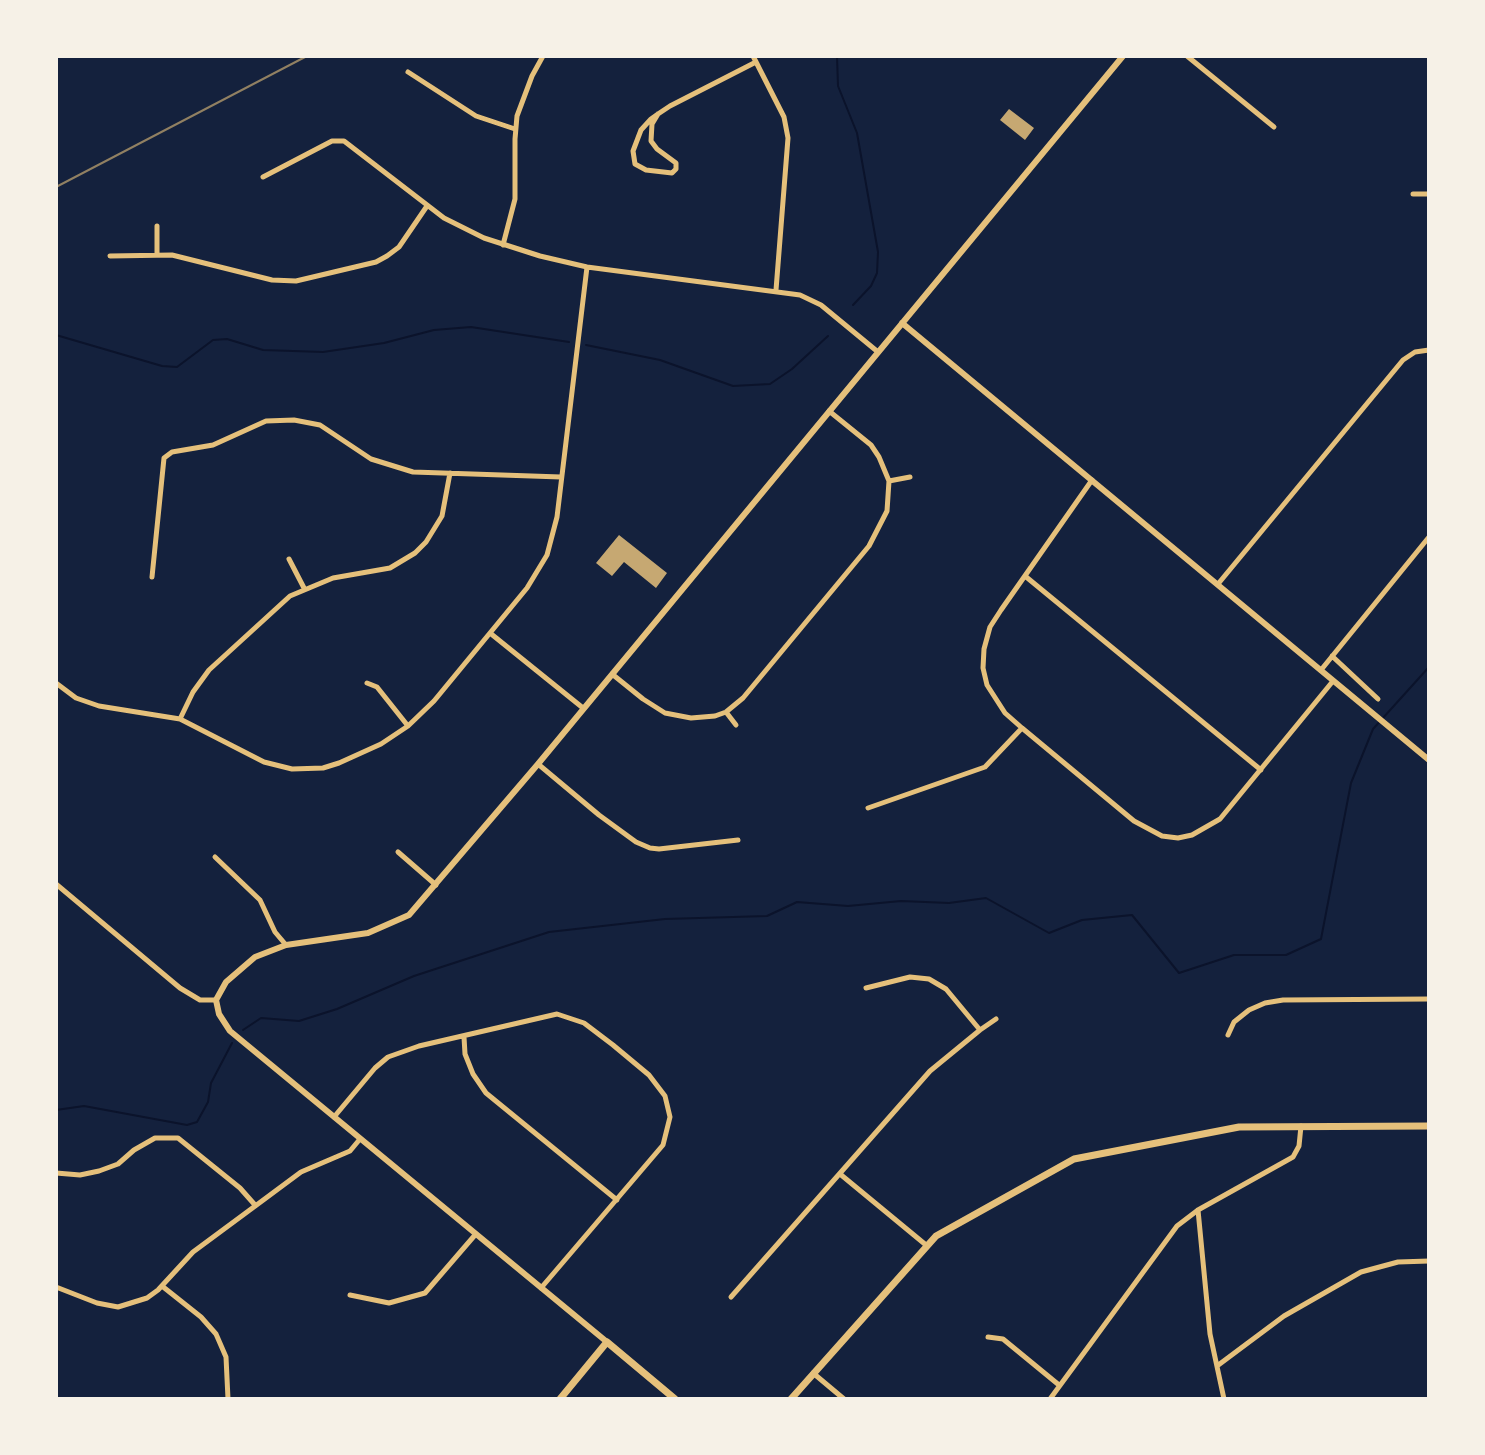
<!DOCTYPE html>
<html>
<head>
<meta charset="utf-8">
<style>
	body { margin:0 }
	#map { position:relative; width:1485px; height:1455px; overflow:hidden; background:#14213d; font-family:"Nunito Sans",sans-serif }
	canvas { display:block }
	.frame { position:absolute; inset:0; border:58px solid #f6f1e7; pointer-events:none }
</style>
</head>
<body>
<div id="map">
<canvas width="1485" height="1455"></canvas>
<div class="frame"></div>
</div>
<script>
const ctx = document.querySelector('canvas').getContext('2d');
ctx.lineJoin = 'round';
const shape = rows => new Path2D(rows.map(r => 'M' + r).join(''));
function strokePath(path, color, width, dash) { ctx.strokeStyle = color; ctx.lineWidth = width; ctx.lineCap = dash ? 'butt' : 'round'; ctx.setLineDash(dash || []); ctx.stroke(path); }
function fillPath(path, color) { ctx.fillStyle = color; ctx.fill(path, 'evenodd'); }
strokePath(shape([
	[837,56,838,86,857,133,878,252,877,273,871,286,853,305],
	[56,335,162,366,177,367,213,340,227,339,263,350,323,352,384,343,434,330,471,327,569,342],
	[586,345,660,360,733,386,770,384,792,369,828,336],
	[243,1030,261,1018,299,1021,337,1009,414,976,549,932,665,919,767,916,797,902,848,906,901,901,949,903,986,898,1049,933,1082,920,1132,915,1179,973,1234,955,1286,955,1321,939,1351,783,1373,729,1429,667],
	[56,1110,84,1106,187,1125,197,1122,208,1102,211,1083,232,1043]
]), '#0b132b', 2);
fillPath(shape([
	[1009,109,1034,128,1025,140,1000,120],
	[619,535,667,573,656,588,624,562,612,576,596,563]
]), '#c6a872');
strokePath(shape([
	[753,56,784,117,788,138,776,290],
	[1187,56,1274,127],
	[408,72,476,116,515,129],
	[658,114,652,124,651,141,657,149,676,163,676,169,672,173,646,170,635,164,633,151,641,130,651,119,658,114,670,106,756,62],
	[263,177,332,141,344,141,444,218,484,238,540,256,587,267,800,295,821,305,878,352],
	[1413,194,1429,194],
	[157,226,157,255],
	[503,245,515,199,515,139,517,116,532,76,543,56],
	[110,256,172,255,272,280,296,281,376,262,387,256,399,247,427,206],
	[1092,480,1001,610,990,627,984,649,983,668,987,685,1005,713,1022,728,1134,821,1162,836,1178,838,1192,835,1220,819,1333,681],
	[889,481,910,477],
	[289,559,304,588],
	[1025,576,1261,770],
	[152,577,164,458,172,452,213,445,266,421,294,420,320,425,371,459,413,472,561,477],
	[1218,584,1403,360,1415,352,1429,350],
	[490,633,583,708],
	[1332,656,1378,699],
	[1321,670,1429,537],
	[612,674,643,699,665,713,691,718,715,716,726,712,743,698,869,546,887,511,889,481,879,457,871,445,829,411],
	[56,683,76,698,99,706,180,719,264,762,292,769,323,768,339,763,381,744,408,726,434,701,527,588,547,555,557,517,587,267],
	[367,683,377,687,408,726],
	[726,712,736,725],
	[180,719,193,692,209,670,290,596,333,578,390,568,415,553,426,542,442,516,450,473],
	[538,764,599,815,636,842,650,848,659,849,738,840],
	[868,808,985,767,1022,728],
	[398,852,436,885],
	[215,857,260,900,275,932,286,945],
	[56,884,180,988,200,1000,216,1000],
	[980,1030,996,1019],
	[1228,1035,1234,1022,1249,1010,1265,1003,1283,1000,1429,999],
	[464,1037,465,1054,473,1074,486,1093,617,1200],
	[334,1117,375,1068,388,1057,419,1046,557,1014,584,1023,613,1045,649,1075,665,1096,670,1117,663,1145,541,1288],
	[56,1173,80,1175,99,1171,118,1164,134,1150,155,1138,178,1138,240,1188,255,1205],
	[840,1174,926,1245],
	[1198,1210,1210,1334,1224,1399],
	[162,1286,201,1317,216,1334,226,1357,228,1399],
	[56,1287,97,1303,118,1307,147,1298,158,1290,193,1252,266,1198,301,1172,350,1151,360,1139],
	[350,1295,389,1303,425,1293,475,1235],
	[731,1297,930,1071,980,1030,946,989,929,979,910,977,866,988],
	[988,1337,1003,1339,1059,1385],
	[1217,1366,1284,1316,1361,1272,1398,1262,1429,1261],
	[813,1373,844,1399],
	[1050,1399,1177,1226,1198,1210,1293,1157,1299,1146,1301,1126]
]), '#e5c07b', 5);
strokePath(shape([
	[902,323,1429,760],
	[607,1342,230,1031,219,1014,216,1000,226,982,255,957,286,945,368,933,409,915,538,764,1123,56]
]), '#e5c07b', 6);
strokePath(shape([
	[560,1399,607,1342,675,1399],
	[791,1399,936,1236,1074,1159,1239,1127,1429,1126]
]), '#e5c07b', 7);
strokePath(shape([
	[56,187,307,56]
]), '#918062', 2);
</script>
</body>
</html>
